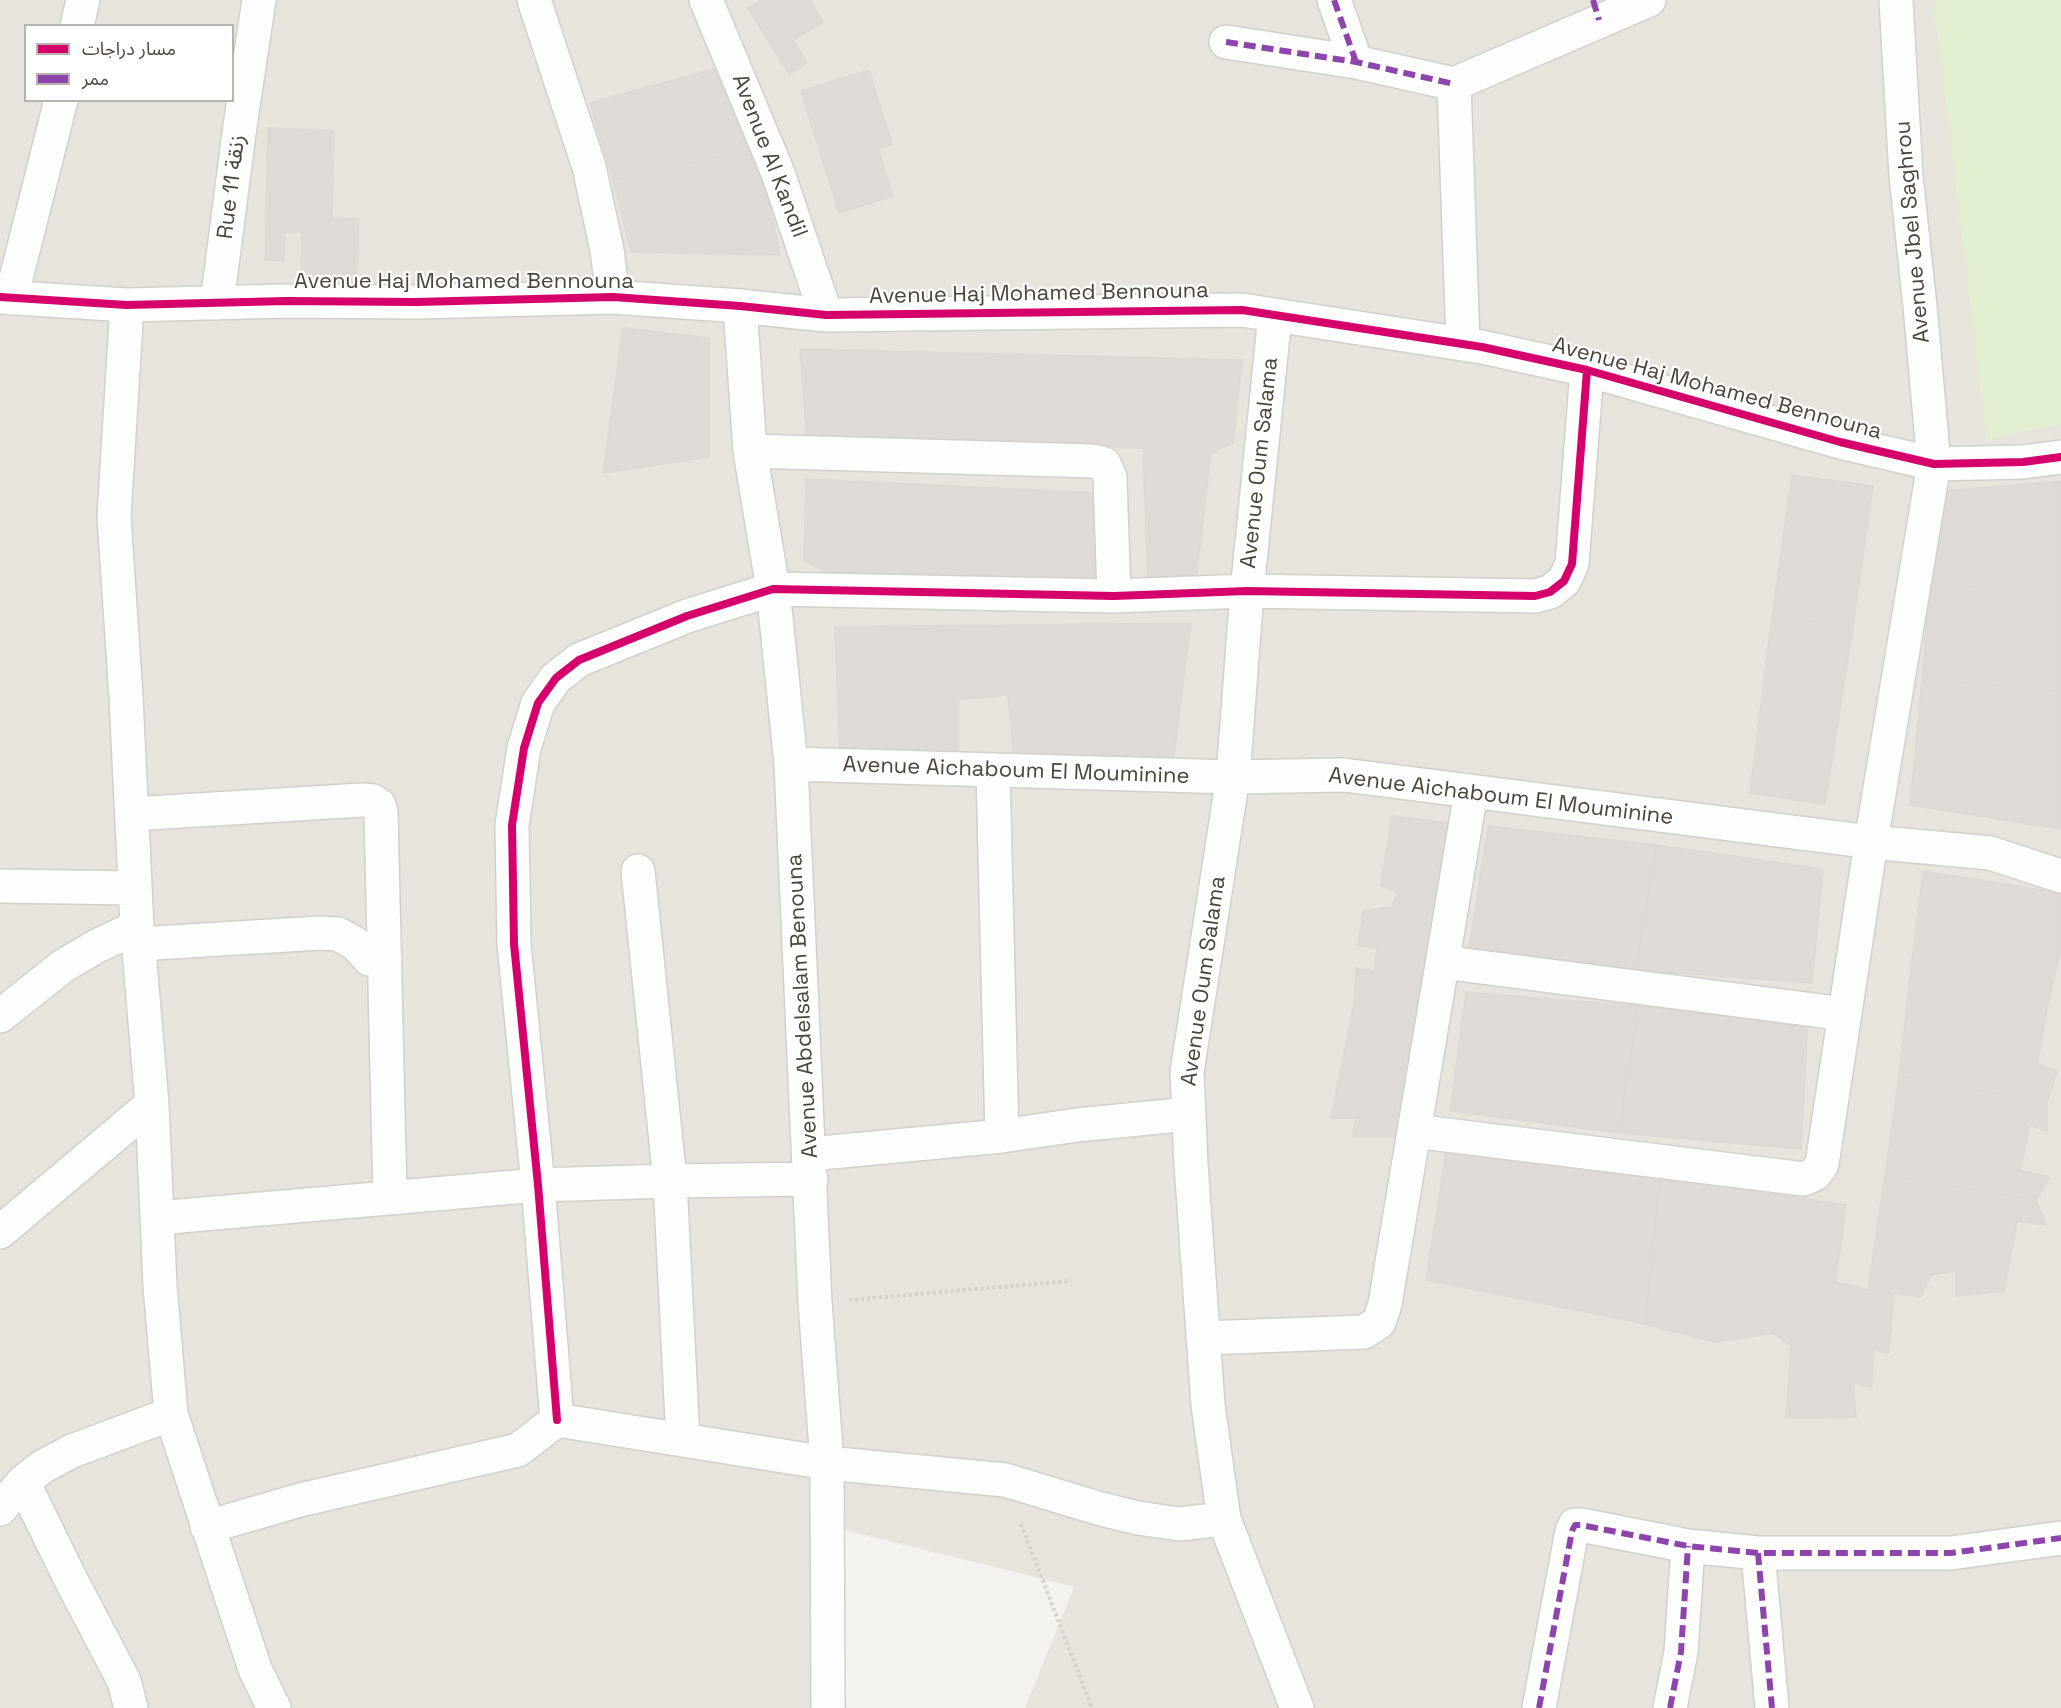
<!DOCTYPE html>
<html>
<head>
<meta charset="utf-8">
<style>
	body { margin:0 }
	#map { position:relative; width:2061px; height:1708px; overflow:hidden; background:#f4f2ee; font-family:"Space Grotesk","Noto Sans Arabic",sans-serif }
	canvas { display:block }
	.legend { position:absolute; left:24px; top:24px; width:210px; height:78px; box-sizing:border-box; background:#fff; border:2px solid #b7b4b0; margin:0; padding:8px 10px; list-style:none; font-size:18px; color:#4b4439 }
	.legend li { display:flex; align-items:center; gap:12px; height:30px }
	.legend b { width:30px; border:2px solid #b7b4b0 }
</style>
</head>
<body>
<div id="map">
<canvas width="2061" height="1708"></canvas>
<ul class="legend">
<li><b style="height:8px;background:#d6006c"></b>مسار دراجات</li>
<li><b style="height:8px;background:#8e44ad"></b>ممر</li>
</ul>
</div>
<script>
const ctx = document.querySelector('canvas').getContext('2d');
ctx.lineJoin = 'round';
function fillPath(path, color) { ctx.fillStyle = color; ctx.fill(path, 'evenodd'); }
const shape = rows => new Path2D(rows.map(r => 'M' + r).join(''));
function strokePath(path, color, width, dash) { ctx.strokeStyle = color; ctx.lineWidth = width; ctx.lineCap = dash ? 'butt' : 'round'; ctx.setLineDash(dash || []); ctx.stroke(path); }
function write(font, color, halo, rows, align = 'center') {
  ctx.font = font + ' "Space Grotesk","Noto Sans Arabic",sans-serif'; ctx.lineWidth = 4.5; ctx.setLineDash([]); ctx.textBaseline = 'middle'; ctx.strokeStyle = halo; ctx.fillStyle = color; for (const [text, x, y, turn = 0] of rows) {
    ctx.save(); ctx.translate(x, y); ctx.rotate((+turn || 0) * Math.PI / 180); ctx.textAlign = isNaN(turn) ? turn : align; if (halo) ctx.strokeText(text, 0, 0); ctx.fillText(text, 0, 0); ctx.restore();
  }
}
fillPath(shape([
	[0,0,2061,0,2061,1708,1025,1708,1074,1587,816,1523,815,1708,0,1708],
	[26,26,232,26,232,100,26,100]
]), '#e7e4dc');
fillPath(shape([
	[1933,0,2061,0,2061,424,1986,440]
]), '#e1eecf');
const building = shape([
	[762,0,810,0,823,22,793,40,807,63,789,74,748,8,762,0],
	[714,69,758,148,613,180,590,103,714,69],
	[869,70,892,144,878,149,893,196,839,213,801,91,869,70],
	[268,128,334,131,332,218,359,219,357,282,301,280,302,232,285,232,284,261,265,260,268,128],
	[758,148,780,255,631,252,613,180,758,148],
	[623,328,709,338,709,457,603,473,623,328],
	[800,349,1242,360,1233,443,1211,453,1195,588,1148,584,1143,448,807,440,800,349],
	[1792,475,1873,486,1853,627,1772,616,1792,475],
	[806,479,1099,493,1098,585,838,578,804,560,806,479],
	[2061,481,2061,595,1930,583,1944,491,2061,481],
	[1930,583,2061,595,2061,691,1922,679,1930,583],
	[1772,616,1853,627,1825,804,1750,793,1772,616],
	[1191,623,1173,764,1014,760,1008,695,958,700,958,760,840,755,835,627,1191,623],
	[1922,679,2061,691,2061,829,1910,805,1922,679],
	[1392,816,1451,823,1429,1000,1355,999,1356,968,1374,971,1377,948,1358,945,1363,911,1391,907,1398,893,1381,885,1392,816],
	[1488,826,1656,845,1636,970,1469,949,1488,826],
	[1656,845,1823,869,1812,983,1636,970,1656,845],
	[1923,871,2061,893,2061,948,2049,1000,1910,977,1923,871],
	[1910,977,2049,1000,2037,1064,2057,1071,2047,1103,1899,1076,1910,977],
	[1466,992,1638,1006,1619,1133,1450,1111,1466,992],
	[1355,999,1429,1000,1410,1136,1353,1136,1356,1118,1331,1118,1355,999],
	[1638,1006,1808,1018,1801,1149,1619,1133,1638,1006],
	[1899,1076,2047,1103,2047,1131,2030,1125,2020,1170,2050,1178,2036,1200,1885,1175,1899,1076],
	[1447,1146,1660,1177,1645,1324,1426,1280,1447,1146],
	[1885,1175,2036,1200,2046,1225,2017,1221,2004,1291,1956,1296,1956,1271,1931,1275,1921,1297,1868,1290,1885,1175],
	[1660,1177,1846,1205,1836,1282,1868,1290,1894,1294,1889,1353,1873,1350,1872,1387,1853,1382,1856,1417,1786,1418,1791,1346,1773,1333,1715,1342,1645,1324,1660,1177]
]);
fillPath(building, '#dedbd6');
strokePath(building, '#dcd9d4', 1.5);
const minor = shape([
	[534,0,589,167,607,250,613,297],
	[706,0,778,173,826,315],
	[1334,0,1356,62],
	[77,26,83,0],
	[1226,42,1356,62,1454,84,1649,0],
	[1454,84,1463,343],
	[0,297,127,305,286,301,416,302,613,297,740,306,826,315,1242,310,1482,347,1587,370,1840,442,1934,464,2023,462,2061,457],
	[11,298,61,100],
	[217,303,240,126,259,0],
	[127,305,114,517,126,696,137,927,152,1104,160,1286,171,1414,255,1669,274,1708],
	[740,306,750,451,773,589,791,764,815,1302,827,1463,828,1708],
	[1275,315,1247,591,1233,777,1187,1072,1191,1164,1208,1405,1224,1519,1297,1708],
	[750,451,1093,461,1104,464,1110,477,1114,596],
	[791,764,1233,777,1344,775,1871,842,1990,853,2061,876],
	[993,771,1002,1136],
	[132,814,362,800,373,801,379,805,381,812,390,1198],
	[638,871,670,1181,683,1440],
	[0,886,135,888],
	[138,944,320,933,338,934,356,944,369,959,385,960],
	[1442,962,1845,1014],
	[0,1016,63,966,97,946,137,927],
	[1414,1131,1804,1179,1815,1174,1822,1164,1871,842,1934,464,1920,306,1906,176,1896,0],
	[810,1154,1002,1136,1077,1125,1189,1114],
	[157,1218,538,1185,670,1181,811,1179],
	[0,1232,152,1104],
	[1203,1338,1364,1332,1379,1322,1385,1304,1471,792],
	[557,1420,538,1185,514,944,512,825,524,748,538,703,556,678,579,660,687,616,773,589,1114,596,1247,591,1535,596,1550,592,1564,581,1572,564,1587,370],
	[23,1482,71,1580,124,1681,131,1708],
	[0,1509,23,1482,42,1467,72,1451,171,1414],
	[207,1527,300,1500,518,1450,557,1420,827,1463,1005,1480,1101,1509,1138,1518,1179,1524,1224,1519],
	[1758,1553,1772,1708],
	[1539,1708,1572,1531,1575,1525,1581,1525,1688,1546,1758,1553,1951,1553,2061,1538],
	[1670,1708,1681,1652,1688,1546]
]);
strokePath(minor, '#d2d0cb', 36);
strokePath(shape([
	[849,1300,1071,1281],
	[1021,1524,1092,1708]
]), '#d3d2cc', 4, [3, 3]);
strokePath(minor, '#fdfdfc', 33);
strokePath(shape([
	[1334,0,1356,62],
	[1593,0,1599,20],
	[1226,42,1356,62,1454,84],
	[1758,1553,1772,1708],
	[1539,1708,1572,1531,1575,1525,1581,1525,1688,1546,1758,1553,1951,1553,2061,1538],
	[1670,1708,1681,1652,1688,1546]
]), '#8e44ad', 6, [12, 6]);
strokePath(shape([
	[0,297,127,305,286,301,416,302,613,297,740,306,826,315,1242,310,1482,347,1587,370,1840,442,1934,464,2023,462,2061,457],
	[557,1420,538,1185,514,944,512,825,524,748,538,703,556,678,579,660,687,616,773,589,1114,596,1247,591,1535,596,1550,592,1564,581,1572,564,1587,370]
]), '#d6006c', 8);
write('22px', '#4b4439', '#fff', [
	["Avenue Al Kandil",769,156,69],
	["Rue 11 زنقة",232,187,-83],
	["Avenue Jbel Saghrou",1913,232,-95],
	["Avenue Haj Mohamed Bennouna",464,282],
	["Avenue Haj Mohamed Bennouna",1039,294,-1],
	["Avenue Haj Mohamed Bennouna",1717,389,15],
	["Avenue Oum Salama",1260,463,-84],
	["Avenue Aichaboum El Mouminine",1016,771,2],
	["Avenue Aichaboum El Mouminine",1501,797,7],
	["Avenue Oum Salama",1204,981,-82],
	["Avenue Abdelsalam Benouna",803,1006,-93]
]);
</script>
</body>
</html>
